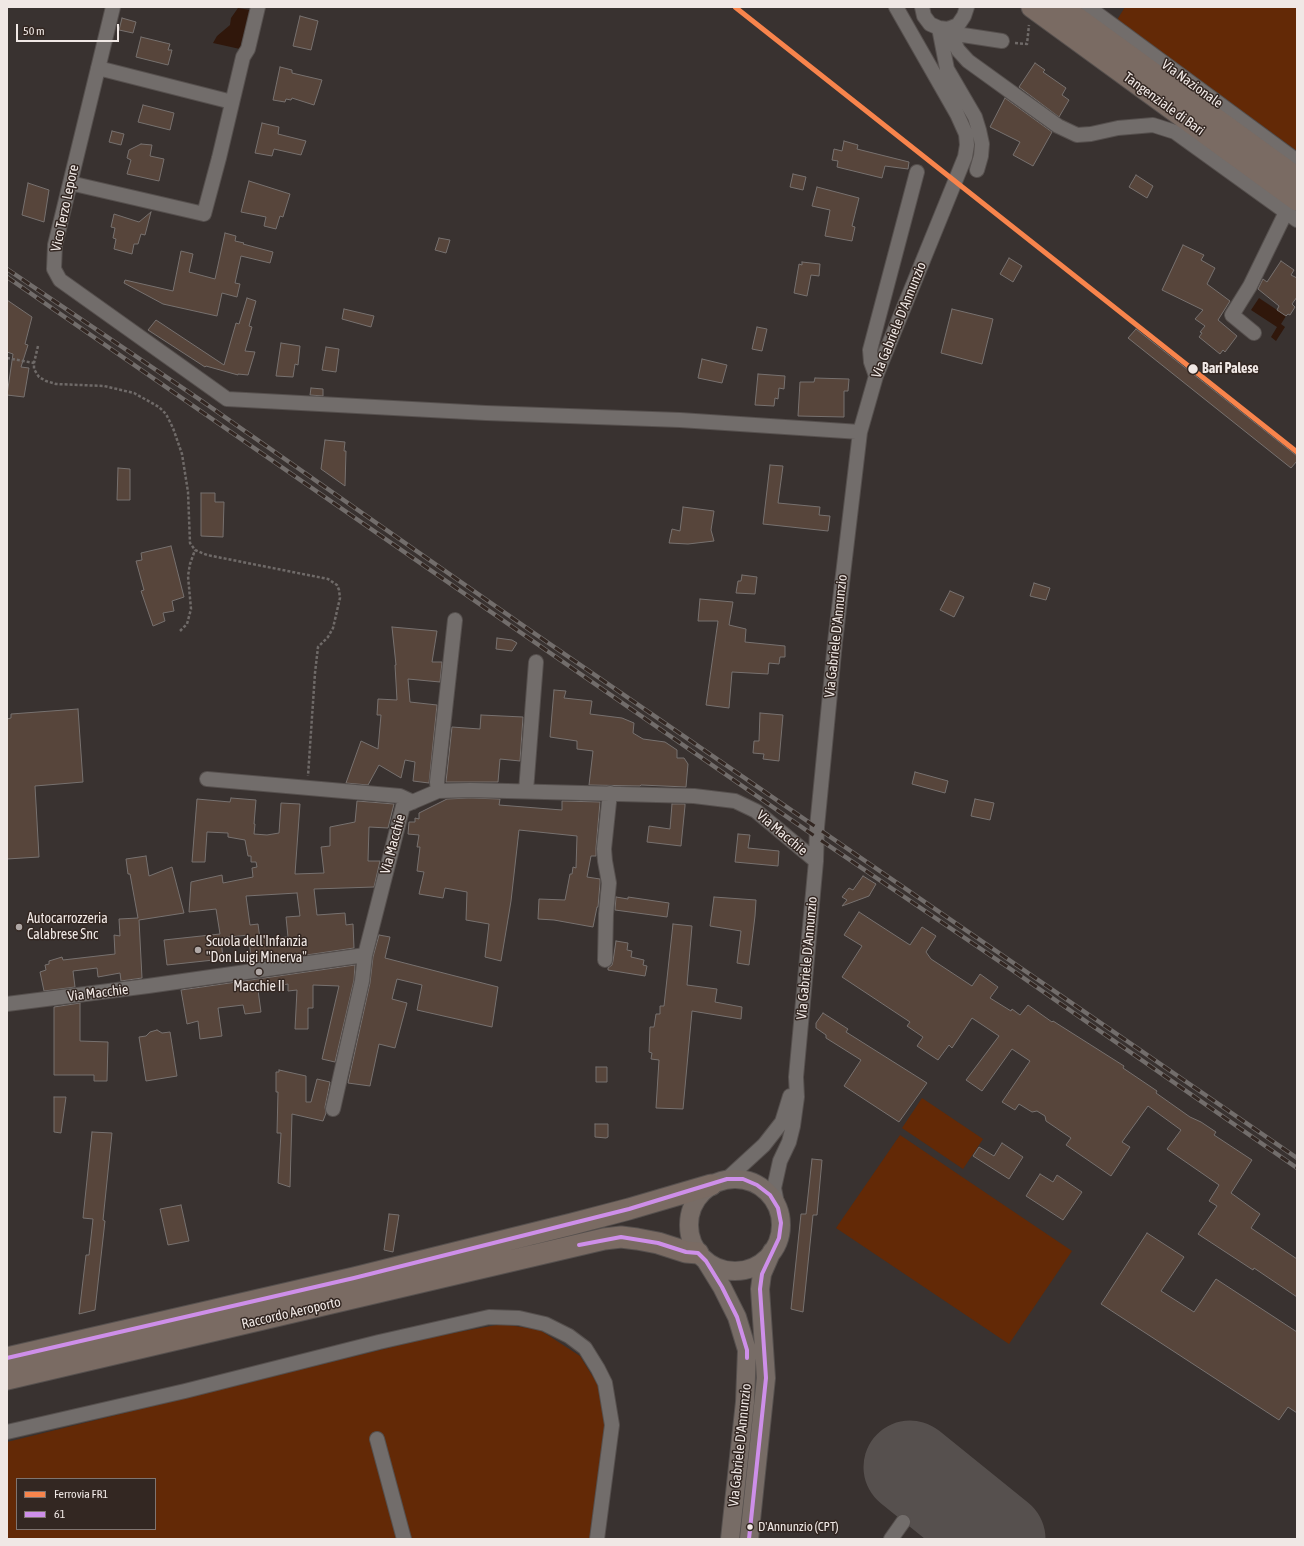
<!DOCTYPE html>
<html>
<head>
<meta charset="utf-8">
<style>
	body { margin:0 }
	#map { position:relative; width:1304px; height:1546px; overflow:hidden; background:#393230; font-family:"Asap Condensed",sans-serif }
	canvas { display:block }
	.frame { position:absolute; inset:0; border:8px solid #f0e8e5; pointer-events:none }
	.legend { position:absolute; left:16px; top:1478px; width:140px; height:52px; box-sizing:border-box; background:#332722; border:1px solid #7f7470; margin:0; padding:5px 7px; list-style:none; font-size:12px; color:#f0e8e5 }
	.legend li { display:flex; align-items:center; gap:8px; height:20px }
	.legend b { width:20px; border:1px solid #7f7470 }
	.scale { position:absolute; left:16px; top:24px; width:103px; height:18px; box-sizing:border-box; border:2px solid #f0e8e5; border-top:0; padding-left:5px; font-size:12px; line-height:14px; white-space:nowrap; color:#f0e8e5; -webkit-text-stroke:3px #332722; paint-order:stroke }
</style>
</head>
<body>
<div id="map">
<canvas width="1304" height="1546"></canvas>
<div class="frame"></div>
<ul class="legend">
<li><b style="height:5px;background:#f8844c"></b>Ferrovia FR1</li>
<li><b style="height:5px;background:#ce8fe9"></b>61</li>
</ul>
<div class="scale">50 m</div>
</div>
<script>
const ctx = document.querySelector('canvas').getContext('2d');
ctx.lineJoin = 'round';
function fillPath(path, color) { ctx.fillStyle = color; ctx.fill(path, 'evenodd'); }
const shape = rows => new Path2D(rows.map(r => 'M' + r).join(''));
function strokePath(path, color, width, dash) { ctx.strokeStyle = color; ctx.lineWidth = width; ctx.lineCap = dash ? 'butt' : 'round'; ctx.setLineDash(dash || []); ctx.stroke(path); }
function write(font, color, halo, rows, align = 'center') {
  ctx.font = font + ' "Asap Condensed",sans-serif'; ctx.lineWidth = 3; ctx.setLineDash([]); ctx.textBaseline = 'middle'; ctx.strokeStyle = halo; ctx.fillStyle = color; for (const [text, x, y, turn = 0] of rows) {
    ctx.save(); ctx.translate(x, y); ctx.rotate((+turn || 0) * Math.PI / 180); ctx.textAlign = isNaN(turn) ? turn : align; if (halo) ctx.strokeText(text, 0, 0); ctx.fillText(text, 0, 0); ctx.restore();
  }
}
fillPath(shape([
	[1125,7,1297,7,1297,151,1117,20],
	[922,1098,983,1139,963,1169,902,1128],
	[900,1135,1072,1251,1009,1344,836,1228],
	[502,1324,540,1330,580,1356,598,1385,605,1427,590,1539,7,1539,7,1442,437,1336],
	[17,1479,155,1479,155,1529,17,1529]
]), '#632906');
fillPath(shape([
	[238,8,250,10,240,49,213,43,217,36,230,25,231,18],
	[1259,298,1286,316,1281,324,1285,327,1276,341,1271,337,1277,327,1251,310]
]), '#30170b');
strokePath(shape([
	[910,1467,999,1539]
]), '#56504e', 93);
const building = shape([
	[300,16,318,21,311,50,293,46,300,16],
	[122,18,136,22,133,33,119,30,122,18],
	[141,37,170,44,168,50,172,50,168,65,136,57,141,37],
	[1035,63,1045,70,1043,72,1066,88,1062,95,1069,100,1059,117,1019,87,1035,63],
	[280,67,292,70,292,73,322,80,314,105,292,98,291,100,286,99,285,102,273,100,280,67],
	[1005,98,1052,132,1033,166,1013,155,1020,142,990,127,1005,98],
	[143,105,174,113,170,130,138,122,143,105],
	[262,123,279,127,278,134,306,141,301,155,274,149,272,156,255,153,262,123],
	[112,131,124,134,121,145,109,142,112,131],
	[844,141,858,145,857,149,909,162,908,169,885,166,882,178,837,167,838,161,832,160,834,149,842,151,844,141],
	[141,144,152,145,150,156,164,159,159,181,127,174,131,160,127,158,129,150,141,144],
	[793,174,806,177,803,190,790,187,793,174],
	[1136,175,1153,186,1147,198,1129,187,1136,175],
	[249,181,290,194,283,217,280,216,276,229,264,226,266,217,241,212,249,181],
	[28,183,49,190,44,222,22,215,28,183],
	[817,187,859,198,852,226,855,227,852,241,825,236,830,210,812,206,817,187],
	[151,212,145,235,141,234,138,244,134,244,132,254,114,249,116,239,113,238,115,228,111,227,114,214,139,222,151,212],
	[225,233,236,236,235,241,244,243,243,244,273,252,270,263,241,256,235,283,240,284,237,297,222,293,217,316,163,304,124,283,125,280,173,291,181,251,193,254,189,272,215,279,225,233],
	[439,238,450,240,446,253,435,250,439,238],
	[1183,245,1204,255,1201,260,1215,268,1207,284,1230,301,1218,320,1237,336,1225,352,1223,350,1220,354,1199,337,1202,333,1200,332,1205,326,1195,319,1203,310,1162,290,1183,245],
	[1009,258,1022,266,1013,282,1000,274,1009,258],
	[1281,261,1294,270,1291,275,1297,278,1297,297,1292,304,1295,307,1290,315,1288,314,1286,316,1277,310,1279,306,1258,289,1263,279,1267,282,1281,261],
	[802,262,820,264,819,276,811,275,807,296,794,293,799,264,802,265,802,262],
	[247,298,256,301,249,326,252,327,245,351,255,352,248,375,238,374,238,375,206,366,205,367,148,330,156,320,224,365,236,323,239,324,247,298],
	[7,300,32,317,25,344,28,345,21,367,29,368,24,397,7,395,13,354,7,352,7,300],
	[344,309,374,316,371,327,342,319,344,309],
	[952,309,993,319,982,364,941,353,952,309],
	[757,327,767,329,762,351,752,349,757,327],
	[1136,329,1297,456,1297,461,1291,468,1128,338,1136,329],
	[281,343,300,346,298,365,295,364,293,377,276,376,281,343],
	[326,347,339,349,336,372,322,370,326,347],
	[702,359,727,365,722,383,698,378,702,359],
	[758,374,785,376,784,389,779,388,778,399,775,398,774,406,755,405,758,374],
	[815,378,849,379,848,391,844,391,844,417,798,416,800,382,814,382,815,378],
	[311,388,323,389,323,396,310,395,311,388],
	[325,440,345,442,344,451,346,451,345,486,321,469,325,440],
	[770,465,783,466,778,503,820,507,819,515,830,516,828,531,763,524,770,465],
	[118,468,130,469,130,500,117,500,118,468],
	[201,493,215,493,215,502,224,502,223,537,201,536,201,493],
	[683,507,714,511,711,530,714,541,688,544,669,543,672,529,680,531,683,507],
	[171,546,184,597,172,601,174,611,163,613,165,621,153,626,141,591,144,590,136,561,142,560,141,553,171,546],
	[742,575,757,577,755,594,736,593,738,581,741,581,742,575],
	[1034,583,1050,588,1046,600,1030,596,1034,583],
	[950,591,964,597,954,617,940,610,950,591],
	[700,599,733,602,729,625,746,629,745,642,785,646,785,657,780,657,779,664,769,663,768,674,732,672,729,708,706,705,718,621,698,621,700,599],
	[392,627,437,631,432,662,442,662,440,682,408,679,410,702,437,705,429,783,413,781,415,762,405,760,401,778,379,765,368,785,346,783,361,741,378,749,381,715,377,715,378,699,397,700,395,665,396,665,392,627],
	[497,638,512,640,517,643,512,651,496,649,497,638],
	[554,690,566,691,564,698,592,701,590,714,622,718,634,723,633,733,643,739,665,742,677,750,677,758,684,758,688,764,686,787,641,785,640,786,589,785,593,751,577,749,577,741,550,737,554,690],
	[78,709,83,782,35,786,39,857,7,859,7,719,11,718,11,714,78,709],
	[760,713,783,715,779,761,763,759,764,754,753,753,754,741,759,741,760,713],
	[481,715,523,717,520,761,500,759,498,782,446,782,452,727,480,729,481,715],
	[915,772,948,781,945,793,912,784,915,772],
	[231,798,256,800,254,824,255,824,254,834,267,835,279,833,281,803,300,804,295,874,324,873,321,847,330,846,330,827,355,822,357,801,394,804,388,828,369,827,368,861,380,861,374,887,314,889,317,915,345,913,346,925,353,924,354,948,252,963,249,941,248,941,248,935,221,938,223,959,167,965,164,940,220,934,216,909,189,912,191,882,222,875,223,883,253,877,252,868,257,867,256,862,251,862,251,856,248,856,245,840,228,837,228,833,207,832,205,862,192,862,197,799,230,802,231,798],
	[297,893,300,916,286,917,288,937,260,939,258,924,250,925,246,896,297,893],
	[470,798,500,799,499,805,562,810,562,801,600,802,596,848,596,856,591,856,587,877,600,879,600,883,598,907,597,907,593,927,554,920,538,919,539,899,565,900,570,874,572,874,573,867,576,868,577,836,519,830,511,901,501,961,485,957,489,924,466,920,467,892,445,888,443,898,419,894,424,872,417,871,420,847,417,847,419,835,408,834,409,822,415,822,415,818,419,819,419,813,447,799,470,798],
	[975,799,994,803,990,820,971,816,975,799],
	[672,804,685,804,685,806,681,846,647,842,649,826,670,829,672,804],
	[738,834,750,835,748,848,779,851,778,866,735,862,738,834],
	[146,856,149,876,172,867,184,913,139,920,142,978,121,981,120,973,98,977,97,968,73,971,75,987,44,991,40,972,46,970,45,965,49,964,49,961,62,957,63,960,115,954,114,935,120,936,119,919,138,918,130,874,128,874,126,859,146,856],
	[863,876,876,884,869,896,842,906,847,900,842,897,849,888,853,890,863,876],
	[616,897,628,899,628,897,669,903,667,917,615,910,616,897],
	[714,897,756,900,755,916,749,965,737,963,741,931,710,926,714,897],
	[859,912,910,945,922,927,936,936,926,952,931,959,972,986,980,974,998,987,990,998,1011,1011,1012,1009,1020,1015,1028,1005,1052,1022,1053,1021,1124,1066,1123,1068,1157,1091,1156,1093,1190,1117,1201,1122,1216,1132,1214,1135,1252,1160,1231,1193,1260,1214,1251,1228,1297,1259,1297,1297,1254,1268,1253,1270,1198,1234,1217,1206,1209,1201,1219,1185,1167,1149,1181,1130,1148,1106,1122,1142,1130,1147,1111,1176,1066,1145,1071,1138,1046,1121,1045,1116,1037,1111,1032,1112,1019,1104,1015,1110,1002,1102,1030,1061,1012,1049,982,1091,966,1080,999,1036,972,1018,952,1048,949,1045,938,1060,917,1046,923,1037,907,1026,910,1022,842,977,862,946,844,935,859,912],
	[673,924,692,926,687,985,717,989,715,1002,742,1007,741,1019,692,1011,683,1109,656,1108,659,1060,651,1059,652,1053,649,1052,650,1027,654,1027,656,1014,660,1014,660,1006,664,1006,673,924],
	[379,935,390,937,385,958,498,987,492,1027,417,1010,422,985,397,979,392,999,407,1003,395,1048,379,1044,370,1086,348,1083,370,983,373,957,379,935],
	[616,941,628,943,627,950,632,951,631,957,644,960,643,965,647,966,645,976,608,970,608,968,612,965,613,961,616,941],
	[355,965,354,980,335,1062,322,1059,339,986,313,985,313,1008,308,1008,308,1029,295,1029,297,990,288,991,288,984,258,990,261,1012,245,1014,243,1005,218,1008,222,1036,200,1039,198,1021,187,1024,181,990,355,965],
	[80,1003,80,1041,108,1042,107,1081,94,1081,94,1075,54,1075,54,1007,80,1003],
	[823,1013,848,1029,846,1032,927,1083,899,1122,844,1086,861,1060,826,1038,826,1035,816,1028,816,1023,823,1013],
	[157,1030,162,1033,170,1032,177,1076,146,1081,139,1037,146,1036,150,1032,157,1030],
	[596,1067,607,1067,607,1082,596,1082,596,1067],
	[279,1070,306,1076,306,1102,311,1102,317,1079,330,1082,325,1107,326,1113,323,1121,292,1114,290,1187,278,1183,281,1133,277,1133,278,1092,276,1092,276,1072,279,1072,279,1070],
	[54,1097,66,1097,61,1133,54,1132,54,1097],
	[595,1124,608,1124,608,1137,606,1138,595,1137,595,1124],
	[92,1132,112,1133,103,1220,105,1221,95,1310,79,1314,86,1255,89,1255,93,1219,83,1218,92,1132],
	[1002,1143,1023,1157,1009,1179,973,1156,979,1147,994,1156,1002,1143],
	[812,1159,822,1160,817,1215,813,1215,803,1312,791,1309,801,1214,806,1214,812,1159],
	[1040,1174,1053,1182,1057,1175,1082,1192,1063,1220,1026,1196,1040,1174],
	[181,1205,189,1241,168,1245,160,1209,181,1205],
	[389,1214,399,1215,393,1252,384,1250,389,1214],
	[1147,1233,1184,1257,1161,1291,1194,1312,1216,1279,1297,1332,1297,1413,1288,1407,1279,1420,1101,1304,1147,1233]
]);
fillPath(building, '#57453b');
strokePath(building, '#77716f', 1);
const minor = shape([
	[113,7,55,245,54,269,60,280,227,399,486,413,680,420,860,432],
	[922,7,924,16,930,24,939,28,948,29,958,25,964,16,967,7],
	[1088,7,1297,161],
	[939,28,947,69,975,117,979,130,982,144,981,156,977,170],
	[948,29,958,50,968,61,1058,126,1077,135,1091,134,1118,128,1153,125,1175,132,1297,220],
	[950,33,1002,41],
	[98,68,232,102],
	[70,183,204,214,219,158,243,57,248,49,258,7],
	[1254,333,1232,315,1250,286,1286,212],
	[876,376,871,362,870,350,917,172],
	[207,779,400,796,413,802],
	[438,791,437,782,455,620],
	[526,791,536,662],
	[605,960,606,914,609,883,605,861,604,849,610,793],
	[7,1004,148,986,365,955],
	[333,1109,362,981,365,955,403,806,438,791,470,790,694,796,735,801,756,811,816,861],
	[727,1179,764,1145,782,1122,790,1096],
	[778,1208,774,1188,780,1161,789,1142,793,1126,797,1097,796,1077,816,861,817,827,835,642,860,432,876,376,965,157,967,145,966,134,957,114,896,7],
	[7,1432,185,1391,379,1342,489,1317,519,1318,545,1324,569,1336,585,1348,598,1369,605,1383,612,1425,597,1539],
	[377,1439,404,1539],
	[891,1539,903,1522]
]);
const major = shape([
	'689 1225a46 46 0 1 1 92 0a46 46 0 1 1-92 0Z',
	[706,1261,722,1287,737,1317,747,1350,745,1402,730,1539],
	[749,1539,766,1378,760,1289,762,1274,772,1251]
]);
const highway = shape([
	[1032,7,1297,200],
	[1062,7,1297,178],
	[7,1358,354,1278,572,1224,629,1209,711,1185],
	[7,1379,604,1239,621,1237,637,1239,658,1243,686,1252,698,1253]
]);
strokePath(minor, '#56504e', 16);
strokePath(major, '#56504e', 20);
strokePath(highway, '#56504e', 23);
strokePath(shape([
	[1015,43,1027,44,1029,25],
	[38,346,34,363,34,369,39,377,46,381,56,384,104,386,134,393,159,407,166,414,173,428,182,454,188,492,190,543,195,550,207,555,328,579,337,585,339,590,340,598,333,628,328,637,318,647,315,673,308,776],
	[7,358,34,363],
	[180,631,187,624,191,609,188,576,190,564,195,550]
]), '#6f6a68', 2.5, [3, 2]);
strokePath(minor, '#726d6b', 14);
strokePath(major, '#776c66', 18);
strokePath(highway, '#7a6b63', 21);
const rail = shape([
	[7,269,199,399,531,631,1297,1158],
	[7,277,816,837,1012,970,1297,1168]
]);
strokePath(rail, '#726d6b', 4.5);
strokePath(rail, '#332722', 3, [9]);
strokePath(shape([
	[579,1245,621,1237,658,1243,686,1252,698,1253,706,1261,722,1287,737,1317,747,1350,747,1358],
	[7,1358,354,1278,629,1209,727,1179,743,1179,757,1185,770,1195,778,1208,781,1223,779,1238,762,1274,760,1289,766,1378,749,1539]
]), '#ce8fe9', 4);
strokePath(shape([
	[735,7,1297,452]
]), '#f8844c', 5);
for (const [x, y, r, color] of [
	[1193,369,5.5,"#f0e8e5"],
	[19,927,4,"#b0a8a6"],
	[198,950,4,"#b0a8a6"],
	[259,972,4,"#b0a8a6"],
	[750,1527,3.5,"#f0e8e5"]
]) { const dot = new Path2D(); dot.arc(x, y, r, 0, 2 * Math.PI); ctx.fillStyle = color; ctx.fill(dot); strokePath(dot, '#332722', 1.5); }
write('13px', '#f0e8e5', '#332722', [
	["D'Annunzio (CPT)",758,1527]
], 'left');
write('14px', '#f0e8e5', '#332722', [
	["Via Nazionale",1192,84,36],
	["Tangenziale di Bari",1164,104,36],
	["Vico Terzo Lepore",65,208,-78],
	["Via Gabriele D'Annunzio",899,320,-68],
	["Via Gabriele D'Annunzio",836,636,-84],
	["Via Macchie",782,833,40],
	["Via Macchie",393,844,-75],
	["Via Gabriele D'Annunzio",807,958,-85],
	["Via Macchie",98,993,-7],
	["Raccordo Aeroporto",291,1313,-13],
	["Via Gabriele D'Annunzio",740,1445,-84]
]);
write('bold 14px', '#f0e8e5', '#332722', [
	["Bari Palese",1202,369]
], 'left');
write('14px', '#f0e8e5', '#332722', [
	["Autocarrozzeria",27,919],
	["Calabrese Snc",27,935],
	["Scuola dell'Infanzia",206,942],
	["\"Don Luigi Minerva\"",206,958],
	["Macchie II",259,987,"center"]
], 'left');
</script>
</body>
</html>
